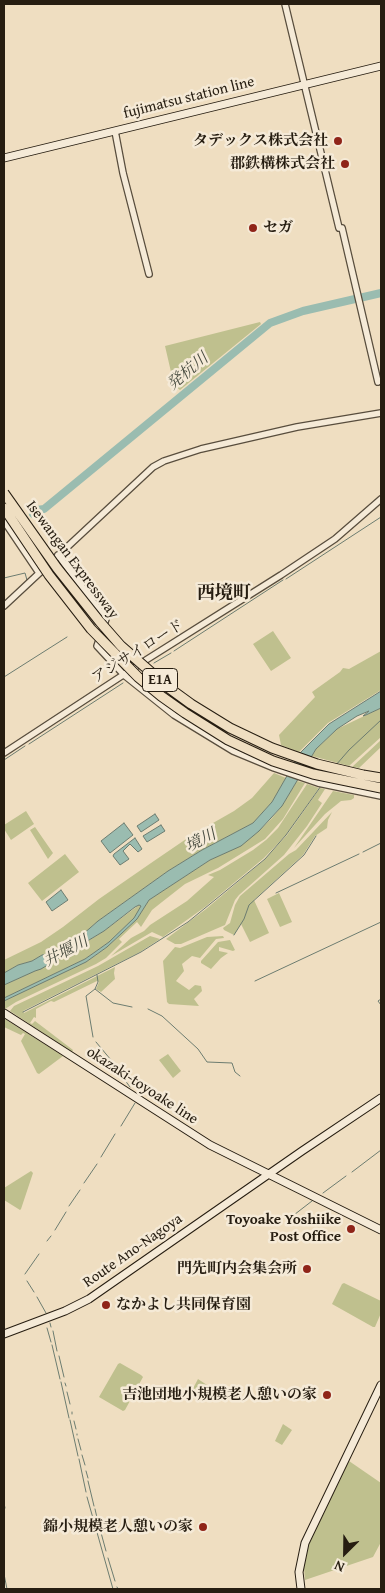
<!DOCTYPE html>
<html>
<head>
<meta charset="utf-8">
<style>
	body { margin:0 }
	#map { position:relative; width:385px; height:1593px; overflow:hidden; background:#efdec1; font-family:"Gentium Book Plus",serif }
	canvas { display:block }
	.frame { position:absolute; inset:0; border:5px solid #261d11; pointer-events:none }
	.north { position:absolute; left:320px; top:1528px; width:50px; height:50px; -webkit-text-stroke:4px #f5ead7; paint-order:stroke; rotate:203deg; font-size:14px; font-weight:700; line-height:20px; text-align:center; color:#261d11 }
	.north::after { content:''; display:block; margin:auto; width:18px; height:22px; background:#261d11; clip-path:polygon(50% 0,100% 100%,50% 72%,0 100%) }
</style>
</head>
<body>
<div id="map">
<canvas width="385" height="1593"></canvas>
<div class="frame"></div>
<div class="north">N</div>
</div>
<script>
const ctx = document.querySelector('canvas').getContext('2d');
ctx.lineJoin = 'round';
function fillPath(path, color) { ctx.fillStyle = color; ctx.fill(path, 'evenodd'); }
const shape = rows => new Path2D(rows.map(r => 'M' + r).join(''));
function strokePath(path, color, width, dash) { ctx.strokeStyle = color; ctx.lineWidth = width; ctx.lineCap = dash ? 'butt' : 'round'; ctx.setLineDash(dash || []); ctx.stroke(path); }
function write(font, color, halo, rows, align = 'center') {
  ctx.font = font + ' "Gentium Book Plus","Noto Serif JP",serif'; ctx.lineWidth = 5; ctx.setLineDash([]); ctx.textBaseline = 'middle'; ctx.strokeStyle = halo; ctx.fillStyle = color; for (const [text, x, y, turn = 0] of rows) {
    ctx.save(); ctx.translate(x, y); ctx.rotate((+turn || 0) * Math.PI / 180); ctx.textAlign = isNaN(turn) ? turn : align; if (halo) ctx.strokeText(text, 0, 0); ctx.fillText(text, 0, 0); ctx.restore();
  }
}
fillPath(shape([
	[260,322,261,324,180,390,174,385,165,346],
	[273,631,291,658,271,671,253,644],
	[381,651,381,690,328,723,299,752,281,745,279,735,315,697,312,692,340,672,343,668,349,669],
	[381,708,381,737,349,766,312,756,316,749,337,729],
	[381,740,381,747,359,768,352,767],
	[274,773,286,778,272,802,253,823,202,850,168,871,98,921,82,935,61,946,56,952,42,955,32,961,18,965,4,973,4,960,41,942,63,927,99,899,151,863,192,835,234,811,252,798],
	[297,781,305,783,283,819,265,839,218,868,185,884,162,902,152,910,141,927,137,922,119,939,122,942,106,958,96,964,16,1002,5,1009,4,1008,4,1001,86,962,107,947,137,919,149,900,210,860,240,846,259,831,272,818,282,806],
	[307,784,319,788,286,835,264,858,205,907,163,937,152,932,111,956,131,938,144,931,150,925,187,901,214,877,208,875,220,870,253,850,266,840,278,828],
	[320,788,325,789,318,800,322,803,307,826,284,855,239,895,235,900,225,925,181,944,175,944,166,939,206,909,264,860,287,835],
	[333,791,354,795,354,798,351,800,341,801,325,814,294,848],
	[26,811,34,824,11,840,4,829,4,825],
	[332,812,328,820,327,828,315,836,303,855,254,900,269,933,250,942,241,924,234,935,224,930,223,928,230,923,235,905,240,896,289,854,296,850],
	[35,827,53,853,48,859,30,830],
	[65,854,79,872,42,901,28,883],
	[279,893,292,922,280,927,267,899],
	[139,905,141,907,134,918,109,942,95,952,85,959,4,998,4,985,54,962,104,931],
	[150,936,160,939,140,952,23,1011,24,1013,115,967,114,973,115,979,101,992,96,989,99,982,97,981,54,1002,51,1001,36,1009,36,1018,34,1017,30,1023,32,1024,35,1021,73,1050,72,1052,10,1011,14,1006,98,966],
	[223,936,224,938,216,939,200,958,192,956,182,964,184,971,176,981,189,990,195,985,201,986,202,991,194,999,199,1006,169,1004,167,1002,163,961,175,947,180,948,207,937],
	[230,940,235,950,233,951,219,947,219,951,228,953,221,958,211,969,201,963,201,961,218,942],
	[4,1019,5,1019,63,1056,39,1074,37,1073,21,1041,25,1034,23,1033,21,1035,4,1027],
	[168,1054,181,1071,173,1078,159,1060],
	[31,1171,33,1173,21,1209,20,1210,4,1200,4,1188],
	[344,1283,381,1301,381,1313,375,1327,373,1327,332,1304,342,1284],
	[120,1363,141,1375,143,1377,125,1410,123,1411,99,1397,118,1364],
	[198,1379,207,1385,200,1399,197,1400,189,1396],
	[283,1424,292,1430,282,1445,275,1441],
	[349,1461,381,1483,381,1542,373,1557,305,1580,304,1568,309,1544]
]), '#bfc08e');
const water = shape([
	[381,691,381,708,366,715,363,716,369,711,357,716,337,729,316,749,282,806,259,831,241,846,210,860,149,900,137,919,107,947,86,962,4,1001,4,998,85,959,95,952,109,942,134,918,141,906,139,905,135,907,104,931,41,969,35,971,4,985,4,973,18,965,32,961,42,955,56,952,61,946,82,935,98,921,168,871,202,850,253,823,272,802,300,753,329,724,381,691],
	[155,814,159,820,141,832,137,826,155,814],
	[124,823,133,835,110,853,101,841,124,823],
	[161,825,165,831,147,842,143,836,161,825],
	[135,838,142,849,138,852,130,844,123,851,129,859,120,865,113,856,114,854,135,838],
	[61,890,68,900,52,911,46,902,61,890]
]);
fillPath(water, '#9abcb0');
strokePath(water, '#6c7c70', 1);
strokePath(shape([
	[4,578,25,573,27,580],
	[286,579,381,517],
	[174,651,283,580],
	[154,663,171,653],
	[4,677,67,637],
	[29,744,123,683],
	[4,760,25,746],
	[336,765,349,750,381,720],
	[363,852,381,843],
	[276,893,359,854],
	[234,935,244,919,249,905,304,855,316,836],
	[97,975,98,982,95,989,113,1003,132,1007],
	[255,981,381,922],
	[381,999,378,1001,381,1005],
	[148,1009,162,1016,198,1049,207,1062,232,1063,235,1072,240,1076],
	[23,1012,141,952,188,922,265,859,286,835,321,786],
	[93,1037,86,996,95,989],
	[96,1042,111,1060,112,1063,130,1087],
	[121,1126,135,1103],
	[101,1157,115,1134],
	[352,1172,381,1150],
	[84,1183,97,1164],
	[323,1193,346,1176],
	[69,1206,80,1190],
	[290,1218,312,1201],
	[55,1230,66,1212],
	[47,1241,51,1236],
	[25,1274,39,1254],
	[27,1281,34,1292],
	[37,1297,46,1313],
	[50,1323,51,1327],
	[47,1328,51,1342],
	[53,1331,57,1351],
	[52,1345,60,1379],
	[59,1356,64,1377],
	[61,1382,69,1418],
	[65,1383,66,1386],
	[67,1392,70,1404],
	[72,1412,72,1414],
	[70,1420,78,1456],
	[74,1421,76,1429],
	[77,1434,77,1435],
	[78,1439,81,1450],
	[82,1455,85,1465],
	[79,1459,86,1492],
	[86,1471,88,1478],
	[88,1481,94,1506],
	[87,1497,113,1589],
	[4,1503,5,1508],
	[95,1509,98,1522],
	[100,1529,106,1551],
	[108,1558,115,1581],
	[4,1574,7,1589],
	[117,1587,118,1589]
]), '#6c7c70', 1);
strokePath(shape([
	[33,514,37,510,44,509,270,323,303,311,381,293]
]), '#9abcb0', 8);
const tertiary = shape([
	[285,4,339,228],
	[115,131,123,173,149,274],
	[342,228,378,382],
	[4,521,39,573],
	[58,555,106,619,97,646,124,675,174,715,233,751,274,768,318,783,381,796],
	[4,606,153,467,164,461,201,449,297,427,381,413],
	[4,753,146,660,281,575,335,539,381,499]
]);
const secondary = shape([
	[4,158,381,66],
	[4,1013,210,1145,381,1230],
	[4,1334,65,1311,89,1299,302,1151,381,1098],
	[301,1589,299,1572,305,1543,381,1385]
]);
strokePath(tertiary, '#584d3d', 8);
strokePath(secondary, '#261d11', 9);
strokePath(tertiary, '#f5ead7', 5.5);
strokePath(secondary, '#f5ead7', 7);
const motorwayBridge = shape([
	[4,493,57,568,100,622,121,646,169,688,191,704,230,728,272,748,317,764,363,775,381,778],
	[4,508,49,575,91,629,138,677,161,696,185,713,228,740,273,761,313,774,381,788]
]);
strokePath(motorwayBridge, '#261d11', 11, []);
strokePath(motorwayBridge, '#efdec1', 9);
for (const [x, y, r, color] of [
	[338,141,5,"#8f2418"],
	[345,164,5,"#8f2418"],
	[253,228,5,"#8f2418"],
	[351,1229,5,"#8f2418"],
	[307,1269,5,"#8f2418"],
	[106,1305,5,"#8f2418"],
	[327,1395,5,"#8f2418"],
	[203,1527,5,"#8f2418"]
]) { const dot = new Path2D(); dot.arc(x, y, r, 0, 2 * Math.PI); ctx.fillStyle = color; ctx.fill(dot); strokePath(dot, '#f5ead7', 2); }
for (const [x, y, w] of [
	[160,680,35]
]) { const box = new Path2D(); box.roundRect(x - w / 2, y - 11.5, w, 23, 4); ctx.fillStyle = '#f5ead7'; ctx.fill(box); strokePath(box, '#261d11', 1); }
write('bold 14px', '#261d11', null, [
	["E1A",160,680]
]);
write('15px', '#261d11', '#f5ead7', [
	["fujimatsu station line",189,98,-14],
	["Isewangan Expressway",72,560,53],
	["アジサイロード",138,652,-32],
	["okazaki-toyoake line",142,1086,33],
	["Route Ano-Nagoya",133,1251,-35]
]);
write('bold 15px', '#261d11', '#f5ead7', [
	["タデックス株式会社",328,141],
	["郡鉄構株式会社",335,164],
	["セガ",263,228,"left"],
	["Toyoake Yoshiike",341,1220],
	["Post Office",341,1237],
	["門先町内会集会所",297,1269],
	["なかよし共同保育園",116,1305,"left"],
	["吉池団地小規模老人憩いの家",317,1395],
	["錦小規模老人憩いの家",193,1527]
], 'right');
write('italic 16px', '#494d41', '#f5ead7', [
	["発杭川",188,372,-40],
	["境川",201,841,-27],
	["井堰川",66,952,-28]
]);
write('bold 18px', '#261d11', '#f5ead7', [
	["西境町",224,593]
]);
</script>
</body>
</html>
